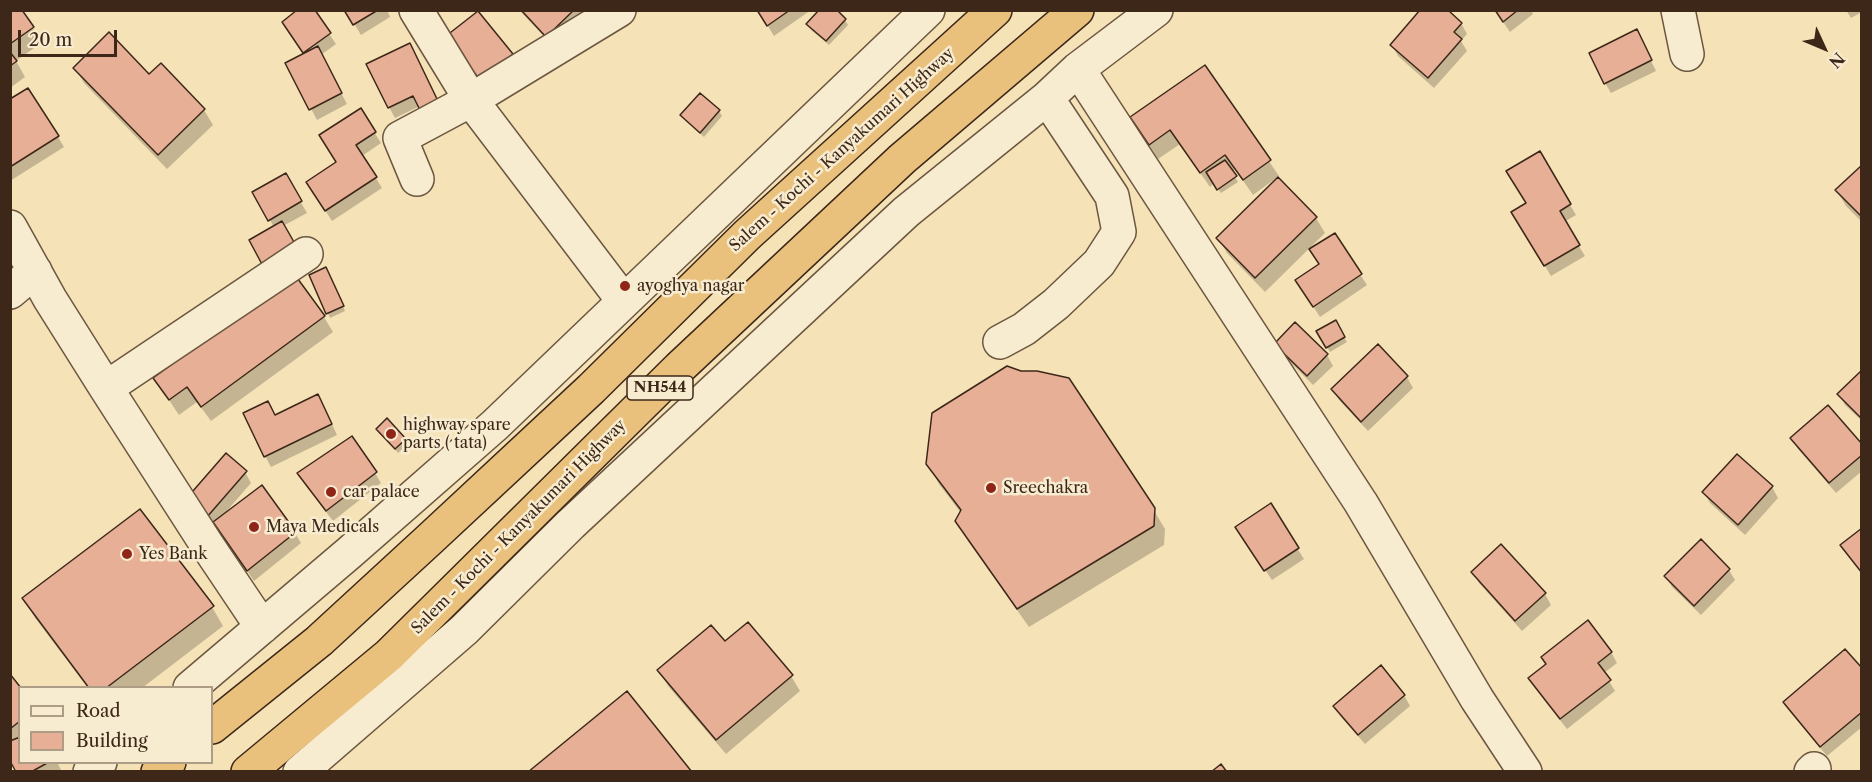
<!DOCTYPE html>
<html>
<head>
<meta charset="utf-8">
<style>
	body { margin:0 }
	#map { position:relative; width:1872px; height:782px; overflow:hidden; background:#f5e2b7; font-family:"Libre Caslon Text",serif }
	canvas { display:block }
	.frame { position:absolute; inset:0; border:12px solid #3d2719; pointer-events:none }
	.legend { position:absolute; left:18px; top:686px; width:195px; height:78px; box-sizing:border-box; background:#f8ecd0; border:2px solid #ad9d87; margin:0; padding:8px 10px; list-style:none; font-size:18px; color:#3d2719 }
	.legend li { display:flex; align-items:center; gap:12px; height:30px }
	.legend b { width:30px; border:2px solid #ad9d87 }
	.north { position:absolute; left:1794px; top:18px; width:60px; height:60px; -webkit-text-stroke:4px #f8ecd0; paint-order:stroke; rotate:134deg; font-size:16px; font-weight:700; line-height:24px; text-align:center; color:#3d2719 }
	.north::after { content:''; display:block; margin:auto; width:21px; height:27px; background:#3d2719; clip-path:polygon(50% 0,100% 100%,50% 72%,0 100%) }
	.scale { position:absolute; left:18px; top:30px; width:99px; height:27px; box-sizing:border-box; border:3px solid #3d2719; border-top:0; padding-left:8px; font-size:18px; line-height:21px; white-space:nowrap; color:#3d2719; -webkit-text-stroke:4px #f8ecd0; paint-order:stroke }
</style>
</head>
<body>
<div id="map">
<canvas width="1872" height="782"></canvas>
<div class="frame"></div>
<ul class="legend">
<li><b style="height:8px;background:#f8ecd0"></b>Road</li>
<li><b style="height:16px;background:#e7af95"></b>Building</li>
</ul>
<div class="north">N</div>
<div class="scale">20 m</div>
</div>
<script>
const ctx = document.querySelector('canvas').getContext('2d');
ctx.lineJoin = 'round';
function fillPath(path, color) { ctx.fillStyle = color; ctx.fill(path, 'evenodd'); }
const shape = rows => new Path2D(rows.map(r => 'M' + r).join(''));
function strokePath(path, color, width, dash) { ctx.strokeStyle = color; ctx.lineWidth = width; ctx.lineCap = dash ? 'butt' : 'round'; ctx.setLineDash(dash || []); ctx.stroke(path); }
function write(font, color, halo, rows, align = 'center') {
  ctx.font = font + ' "Libre Caslon Text",serif'; ctx.lineWidth = 5; ctx.setLineDash([]); ctx.textBaseline = 'middle'; ctx.strokeStyle = halo; ctx.fillStyle = color; for (const [text, x, y, turn = 0] of rows) {
    ctx.save(); ctx.translate(x, y); ctx.rotate((+turn || 0) * Math.PI / 180); ctx.textAlign = isNaN(turn) ? turn : align; if (halo) ctx.strokeText(text, 0, 0); ctx.fillText(text, 0, 0); ctx.restore();
  }
}
fillPath(shape([
	[10,10,33,28,41,43,16,61,25,77,10,88],
	[313,10,336,44,321,55,347,104,317,120,287,63,305,54,290,33],
	[346,10,387,10,390,17,361,35],
	[519,10,590,10,553,46],
	[758,10,811,10,774,36],
	[1495,10,1531,10,1533,14,1510,32],
	[1846,10,1862,10,1862,12,1851,18],
	[845,20,848,25,829,45,811,30,808,25],
	[1461,23,1467,34,1461,41,1467,51,1434,88,1398,56,1392,45],
	[1642,42,1656,71,1611,93,1605,83],
	[410,45,420,106,395,118,389,107],
	[1205,67,1279,176,1253,195,1235,169,1232,172,1238,182,1221,193,1214,183,1210,187,1180,144,1158,159,1132,118],
	[75,68,149,76,204,110,213,125,167,169,84,83],
	[10,101,58,137,64,147,10,181],
	[360,110,381,143,362,156,382,188,332,221,314,193,337,163],
	[719,111,722,116,704,137,685,120,682,115],
	[1539,153,1576,215,1564,222,1585,256,1551,276,1513,212,1528,204],
	[1862,167,1862,222,1846,206,1837,191],
	[285,175,307,213,283,226,274,227,254,193],
	[1316,218,1325,233,1265,292,1227,253,1218,238],
	[1334,235,1367,285,1320,317,1303,291,1320,265],
	[328,274,345,311,330,318,311,276],
	[295,277,324,317,333,332,211,421,197,402,179,415,155,379],
	[1335,322,1347,342,1330,352,1318,332],
	[1295,324,1327,355,1333,366,1313,385,1282,354,1276,344],
	[1378,347,1407,377,1413,388,1368,431,1339,400,1333,390],
	[1862,372,1862,421,1845,405,1839,394],
	[324,407,337,435,271,467,265,456,276,417],
	[378,430,405,440,407,445,398,453],
	[1792,438,1862,446,1862,471,1836,493,1798,449],
	[1737,456,1772,487,1778,498,1745,535,1710,503,1704,492],
	[928,464,1153,509,1165,529,1164,545,1029,627,968,541,957,521,961,513,939,484],
	[245,472,251,483,225,513,295,533,301,543,254,581,216,524,214,527,194,510],
	[375,473,381,483,333,521,305,484],
	[1270,506,1304,559,1272,580,1243,538],
	[1501,546,1545,594,1551,605,1522,631,1479,583,1473,572],
	[1729,570,1735,580,1701,615,1672,587,1666,576],
	[24,599,212,607,223,626,142,688,88,688,35,618],
	[724,643,791,676,800,691,726,754,668,686,659,671],
	[1611,652,1617,663,1604,673,1615,691,1567,729,1535,688,1529,678],
	[1862,671,1862,727,1827,756,1790,712,1784,702],
	[10,676,20,688,20,762,57,762,61,770,58,772,17,772,10,758],
	[1404,695,1410,706,1365,744,1341,717,1335,707]
]), '#0003');
const building = shape([
	[10,10,22,10,34,27,10,44,10,10],
	[297,10,315,10,331,33,303,53,282,22,297,10],
	[344,10,378,10,353,25,344,10],
	[521,10,574,10,546,37,521,10],
	[757,10,790,10,767,26,757,10],
	[819,10,837,10,846,19,826,41,806,24,819,10],
	[1420,10,1448,10,1462,23,1454,32,1462,39,1428,78,1390,45,1420,10],
	[1495,10,1518,10,1503,22,1495,10],
	[478,11,513,54,480,80,446,36,478,11],
	[1637,29,1652,60,1604,84,1589,53,1637,29],
	[109,32,149,74,161,63,205,109,158,155,73,68,109,32],
	[410,43,438,101,420,110,413,96,388,108,366,64,410,43],
	[318,46,342,93,309,110,285,63,318,46],
	[10,52,17,61,10,66,10,52],
	[1205,65,1271,160,1243,180,1225,155,1200,173,1170,130,1149,145,1130,117,1205,65],
	[28,88,59,136,10,167,10,99,28,88],
	[700,93,720,110,700,133,680,115,700,93],
	[361,108,376,132,356,145,377,177,325,211,306,182,336,162,319,135,361,108],
	[1540,151,1571,204,1560,211,1580,245,1544,266,1511,212,1526,203,1506,171,1540,151],
	[1225,160,1237,176,1217,190,1206,172,1225,160],
	[1862,165,1862,217,1835,190,1862,165],
	[286,173,302,201,268,221,252,192,286,173],
	[1278,177,1317,217,1255,278,1216,238,1278,177],
	[282,221,298,249,264,268,249,240,282,221],
	[1335,233,1362,274,1313,307,1295,280,1319,264,1309,249,1335,233],
	[326,267,344,306,326,314,309,275,326,267],
	[295,275,325,316,201,407,187,387,169,400,153,378,295,275],
	[1336,320,1345,337,1326,348,1316,331,1336,320],
	[1295,322,1328,354,1307,376,1274,344,1295,322],
	[1378,344,1408,376,1361,422,1331,389,1378,344],
	[1007,366,1021,371,1037,371,1069,378,1155,508,1154,526,1017,609,955,521,961,510,926,464,932,413,1007,366],
	[1862,370,1862,419,1837,394,1862,370],
	[318,394,332,424,264,457,243,413,268,401,275,415,318,394],
	[1828,405,1862,444,1862,455,1829,483,1790,438,1828,405],
	[387,418,406,439,395,449,376,429,387,418],
	[352,436,377,472,326,511,297,473,352,436],
	[226,453,247,471,207,517,186,499,226,453],
	[1737,454,1773,486,1738,525,1702,492,1737,454],
	[262,485,296,532,247,571,213,522,262,485],
	[1271,503,1299,548,1264,571,1235,527,1271,503],
	[140,509,214,606,106,688,89,688,22,598,140,509],
	[1862,528,1862,573,1840,545,1862,528],
	[1701,539,1730,569,1694,606,1664,576,1701,539],
	[1501,544,1546,593,1515,621,1471,572,1501,544],
	[1588,620,1612,652,1598,663,1611,680,1560,719,1528,678,1546,664,1541,657,1588,620],
	[748,622,793,675,716,740,657,670,711,625,725,641,748,622],
	[1845,649,1862,668,1862,712,1820,747,1783,702,1845,649],
	[1381,665,1405,695,1358,735,1333,706,1381,665],
	[10,674,21,688,20,688,20,721,10,729,10,674],
	[627,691,692,772,528,772,627,691],
	[20,737,20,762,49,762,31,772,16,772,10,761,10,741,20,737],
	[1221,764,1227,772,1211,772,1221,764]
]);
fillPath(building, '#e7af95');
strokePath(building, '#3d2719', 1.5);
const minor = shape([
	[416,10,471,100,623,300],
	[1678,10,1687,54],
	[1078,69,1361,503,1477,699,1525,772],
	[417,179,400,138,471,100,619,10],
	[10,227,50,299,106,388,207,545,262,627],
	[10,292,35,271],
	[1000,342,1024,329,1056,304,1099,263,1119,232,1112,196,1047,98],
	[106,388,306,254],
	[190,688,349,553,495,425,928,10],
	[90,772,100,762],
	[300,772,464,630,571,524,906,212,1047,98,1078,69,1156,10],
	[1811,772,1814,769]
]);
const highway = shape([
	[212,727,319,641,431,538,591,389,747,235,995,10],
	[158,772,169,762],
	[248,772,389,655,679,368,902,159,1077,10]
]);
strokePath(minor, '#6b5640', 36);
strokePath(highway, '#3d2719', 36);
strokePath(minor, '#f8ecd0', 33);
strokePath(highway, '#eac17c', 33);
for (const [x, y, r, color] of [
	[625,286,6,"#8f2418"],
	[391,434,6,"#8f2418"],
	[991,488,6,"#8f2418"],
	[331,492,6,"#8f2418"],
	[254,527,6,"#8f2418"],
	[127,554,6,"#8f2418"]
]) { const dot = new Path2D(); dot.arc(x, y, r, 0, 2 * Math.PI); ctx.fillStyle = color; ctx.fill(dot); strokePath(dot, '#f8ecd0', 2); }
for (const [x, y, w] of [
	[660,388,66]
]) { const box = new Path2D(); box.roundRect(x - w / 2, y - 12, w, 24, 4.5); ctx.fillStyle = '#f8ecd0'; ctx.fill(box); strokePath(box, '#3d2719', 1.5); }
write('bold 15px', '#3d2719', null, [
	["NH544",660,388]
]);
write('16px', '#3d2719', '#f8ecd0', [
	["Salem - Kochi - Kanyakumari Highway",842,150,-42],
	["Salem - Kochi - Kanyakumari Highway",519,527,-45]
]);
write('16px', '#3d2719', '#f8ecd0', [
	["ayoghya nagar",637,286],
	["highway spare",403,425],
	["parts ( tata)",403,443],
	["Sreechakra",1003,488],
	["car palace",343,492],
	["Maya Medicals",266,527],
	["Yes Bank",139,554]
], 'left');
</script>
</body>
</html>
